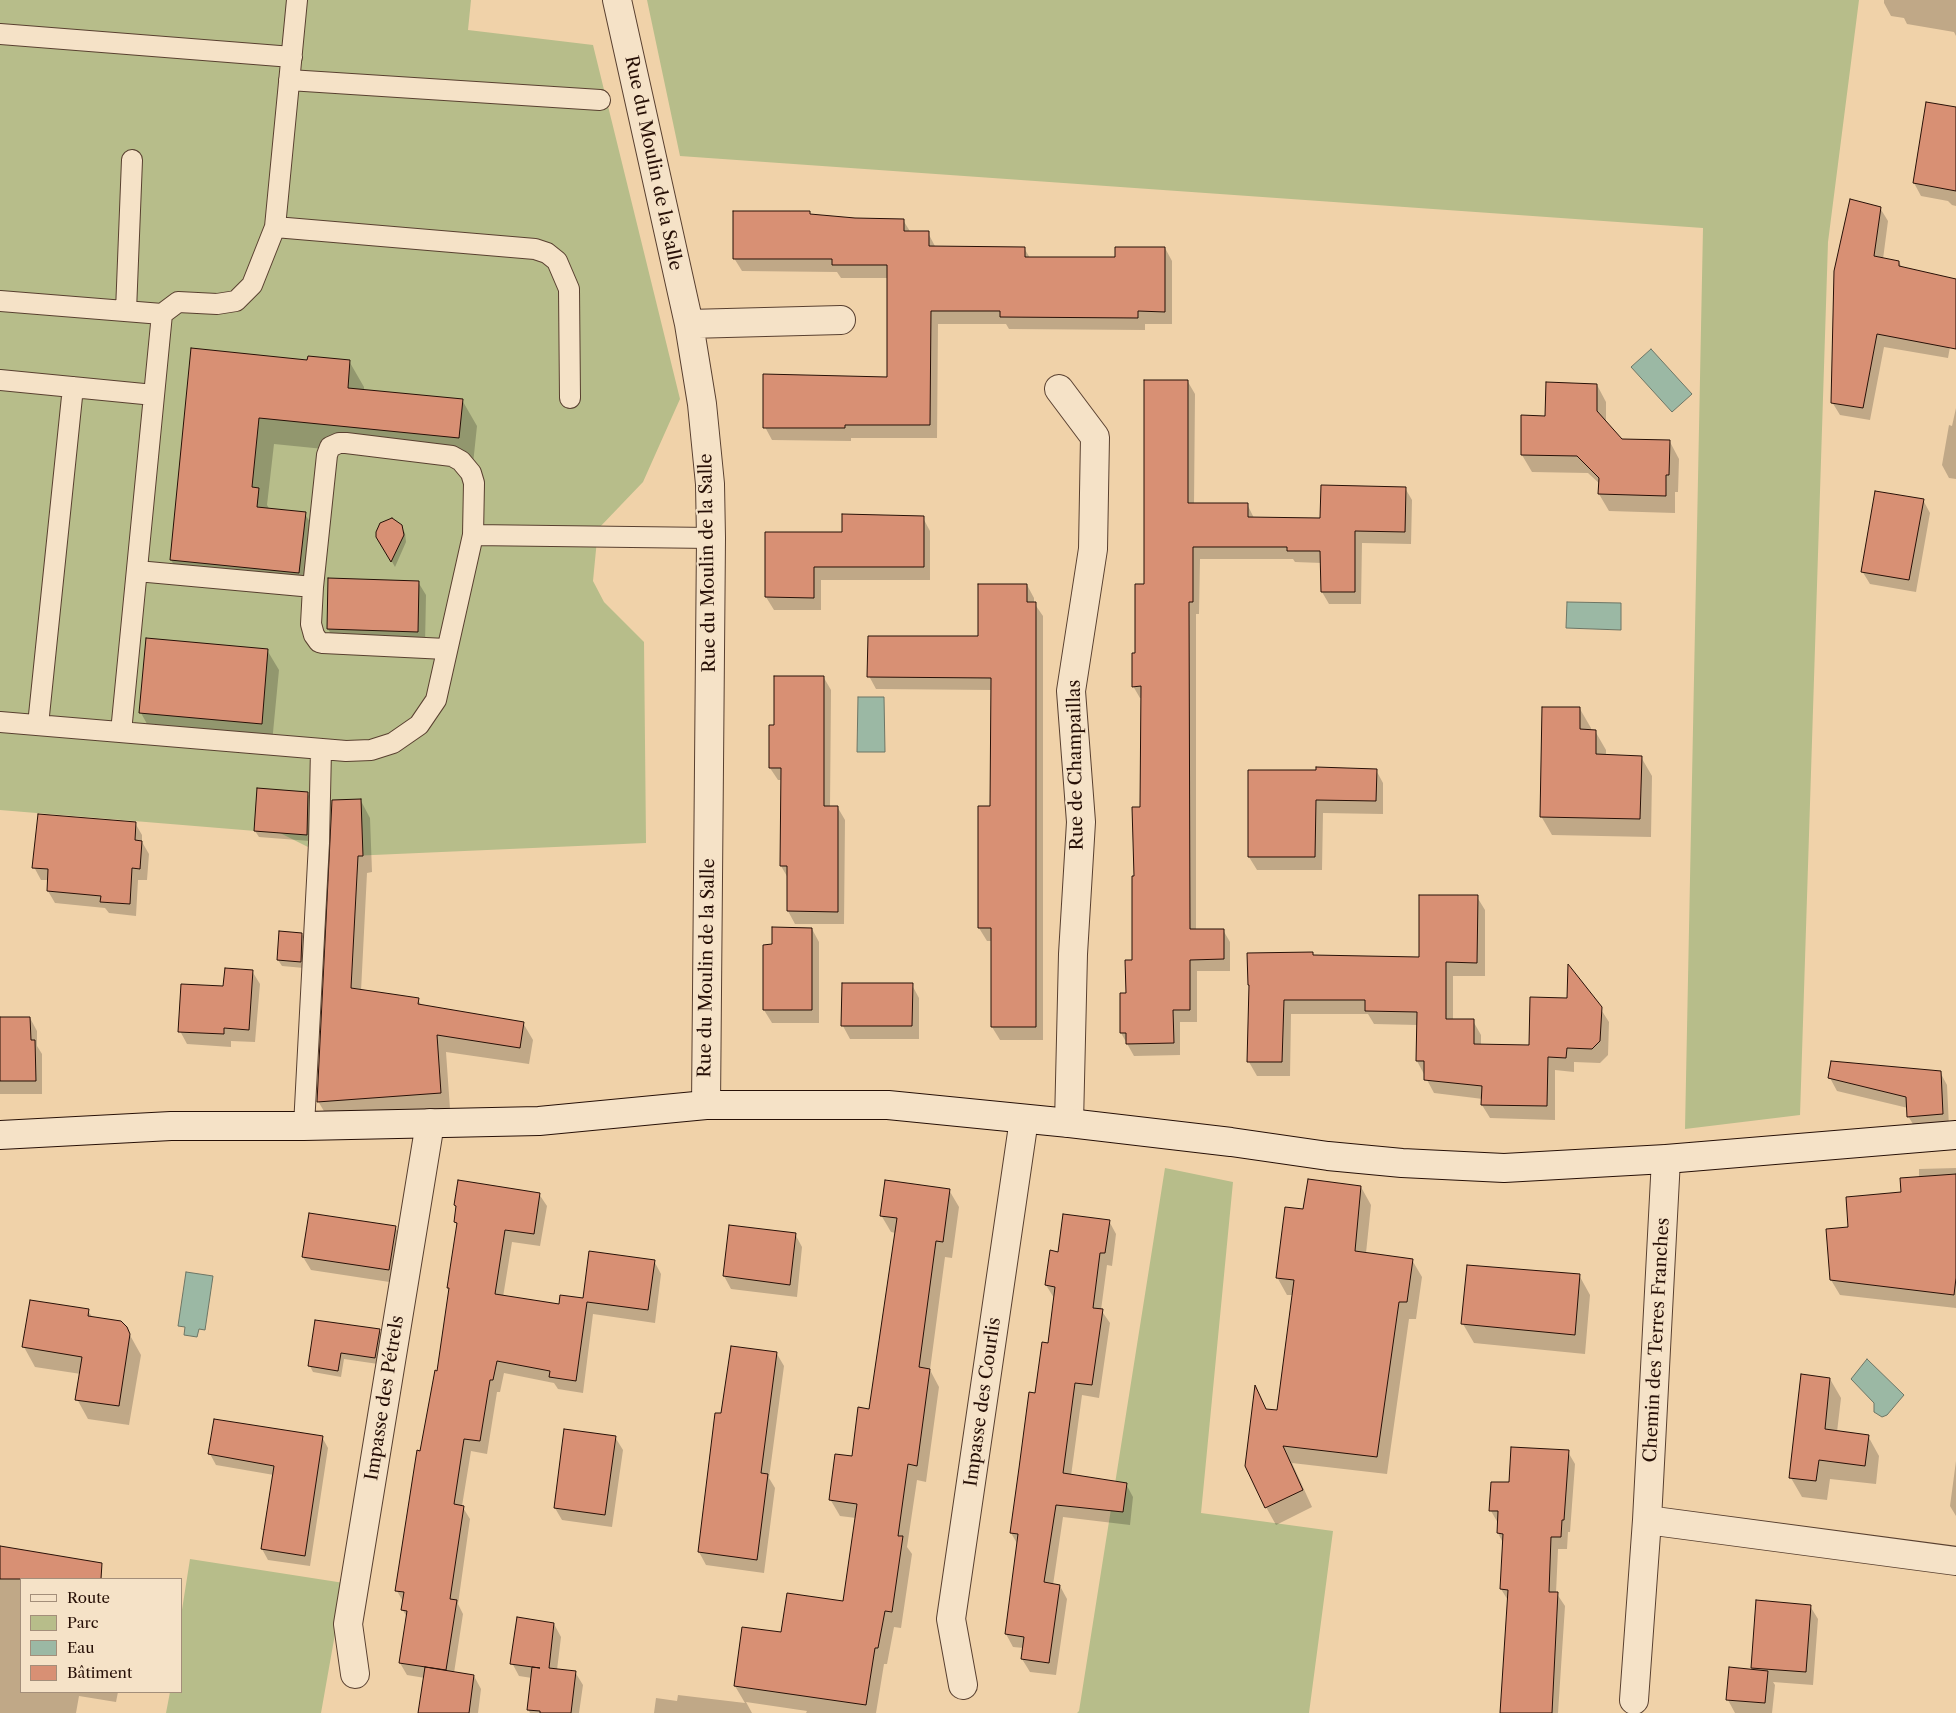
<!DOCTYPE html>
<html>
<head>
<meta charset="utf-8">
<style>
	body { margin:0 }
	#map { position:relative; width:1956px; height:1713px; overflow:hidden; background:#f0d2a9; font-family:"Libre Caslon Text",serif }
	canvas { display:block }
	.legend { position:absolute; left:20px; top:1578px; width:162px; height:115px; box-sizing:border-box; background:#f5e2c7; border:1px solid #a38e7a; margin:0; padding:6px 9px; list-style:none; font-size:15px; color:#271007 }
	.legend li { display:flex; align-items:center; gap:10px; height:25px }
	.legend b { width:25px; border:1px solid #a38e7a }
</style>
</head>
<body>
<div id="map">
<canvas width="1956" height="1713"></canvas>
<ul class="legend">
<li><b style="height:6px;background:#f5e2c7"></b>Route</li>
<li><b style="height:14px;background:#b7bd8a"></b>Parc</li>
<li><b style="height:14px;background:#9bb8a4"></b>Eau</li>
<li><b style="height:14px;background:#d89074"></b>Bâtiment</li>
</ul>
</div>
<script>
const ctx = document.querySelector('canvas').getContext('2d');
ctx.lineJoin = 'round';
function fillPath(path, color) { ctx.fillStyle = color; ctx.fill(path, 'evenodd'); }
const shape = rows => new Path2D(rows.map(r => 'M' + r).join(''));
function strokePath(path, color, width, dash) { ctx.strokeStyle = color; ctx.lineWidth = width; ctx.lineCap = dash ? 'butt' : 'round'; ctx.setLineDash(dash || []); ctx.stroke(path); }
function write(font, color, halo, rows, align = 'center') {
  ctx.font = font + ' "Libre Caslon Text",serif'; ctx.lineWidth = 4; ctx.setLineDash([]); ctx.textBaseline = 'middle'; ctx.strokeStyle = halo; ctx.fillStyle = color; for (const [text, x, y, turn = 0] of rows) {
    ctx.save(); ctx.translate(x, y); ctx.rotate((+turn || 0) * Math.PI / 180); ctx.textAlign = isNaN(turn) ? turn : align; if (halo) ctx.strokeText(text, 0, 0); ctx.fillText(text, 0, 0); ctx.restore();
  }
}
fillPath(shape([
	[0,0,471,0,468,30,593,45,680,399,643,482,598,529,593,581,604,602,644,642,646,843,328,857,280,833,0,810],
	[647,0,1859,0,1828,242,1800,1115,1685,1129,1703,228,680,156],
	[1165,1168,1233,1182,1201,1513,1333,1531,1309,1713,1077,1713,1079,1711],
	[190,1559,344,1583,321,1713,166,1713,170,1692,181,1692,181,1616]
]), '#b7bd8a');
const water = shape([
	[1651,349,1692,394,1672,412,1631,367,1651,349],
	[1567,602,1621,603,1621,630,1566,628,1567,602],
	[858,697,884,697,885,752,857,752,858,697],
	[186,1272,213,1276,205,1330,199,1329,197,1337,184,1335,185,1327,178,1326,186,1272],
	[1867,1359,1904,1395,1887,1415,1882,1417,1874,1412,1874,1403,1851,1379,1867,1359]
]);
fillPath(water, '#9bb8a4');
strokePath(water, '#6d7565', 1);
fillPath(shape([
	[1884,0,1956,0,1956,36,1954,32,1907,24,1904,18,1891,16,1884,3],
	[1956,108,1956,206,1952,205,1948,201,1921,196,1914,183],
	[1880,208,1888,221,1883,259,1899,262,1902,268,1956,286,1956,314,1948,358,1884,347,1870,420,1840,415,1832,402],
	[810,215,855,219,903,220,911,233,928,233,936,248,1024,248,1030,258,1116,258,1165,248,1172,261,1172,324,1145,324,1145,330,1009,329,1006,324,938,324,937,438,851,438,851,441,772,440,765,427,888,378,888,278,841,278,837,272,742,271,734,258],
	[193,350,308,362,349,361,364,387,364,391,462,400,477,426,473,464,274,444,267,505,270,510,305,514,320,539,314,598,186,585,171,560],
	[1188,382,1195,394,1194,504,1247,504,1254,518,1322,519,1405,488,1412,500,1411,544,1362,543,1361,604,1329,604,1322,592,1322,563,1295,562,1293,559,1200,559,1199,614,1196,614,1196,930,1223,930,1230,942,1230,971,1197,971,1197,1022,1180,1022,1180,1055,1134,1056,1121,1033,1133,961,1135,877,1142,808,1142,698,1140,698,1133,686,1145,585],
	[1597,385,1606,402,1606,423,1621,440,1670,442,1679,459,1678,492,1675,492,1675,513,1609,511,1599,494,1600,484,1588,473,1532,472,1522,455,1546,417],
	[1956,408,1956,479,1949,478,1942,465,1949,425,1952,426],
	[1923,500,1930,513,1916,592,1870,584,1862,571],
	[923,518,930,531,930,580,821,580,821,610,774,610,766,597,843,533],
	[380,524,401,526,405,533,406,542,395,567,378,537,378,528],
	[329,580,418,582,426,595,425,645,336,642,328,629],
	[1027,585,1034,598,1034,603,1043,616,1043,1040,1000,1040,992,1027,993,941,987,941,979,928,992,808,993,690,876,689,869,676,979,638],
	[267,650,279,670,272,743,152,733,141,713],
	[824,678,831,690,830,808,838,808,845,820,844,924,795,924,788,911,788,878,781,866,783,780,778,780,770,768,776,726],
	[1580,709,1591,728,1591,731,1595,731,1606,750,1606,756,1641,757,1652,776,1651,837,1552,835,1541,816],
	[1376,770,1383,783,1383,814,1323,813,1322,870,1257,870,1249,857,1249,771],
	[307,793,311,799,310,841,259,837,255,831],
	[361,801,370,818,372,872,367,873,361,991,418,1000,422,1006,523,1023,533,1040,529,1064,446,1052,450,1109,328,1118,318,1101],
	[135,823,142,835,142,842,149,854,147,880,138,880,136,916,109,913,105,908,55,903,48,891,49,880,41,880,34,867],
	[1477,897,1485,910,1485,976,1453,976,1453,1020,1473,1021,1481,1035,1481,1045,1530,1046,1600,1008,1609,1022,1608,1055,1600,1063,1574,1062,1574,1072,1555,1070,1555,1120,1490,1118,1482,1105,1483,1099,1434,1093,1417,1061,1418,1025,1374,1024,1368,1014,1291,1014,1290,1076,1257,1076,1249,1062,1251,988,1312,953,1314,956,1420,958],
	[812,929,819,942,819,1023,772,1023,764,1010],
	[302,934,305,940,304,968,282,966,278,960],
	[252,971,260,984,255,1042,231,1041,231,1047,187,1044,180,1031,225,988],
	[912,985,919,998,919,1039,850,1039,843,1026],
	[0,1018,30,1018,37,1031,37,1046,42,1054,42,1094,0,1094],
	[1940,1072,1947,1085,1949,1127,1916,1129,1908,1116,1908,1108,1837,1091,1830,1078],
	[1956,1168,1956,1308,1840,1295,1831,1280,1849,1229,1902,1193,1919,1178,1919,1169],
	[1361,1187,1371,1205,1366,1253,1412,1260,1422,1277,1416,1319,1409,1319,1387,1474,1292,1463,1312,1507,1276,1525,1266,1507,1255,1389,1267,1410,1278,1412,1293,1295,1287,1295,1277,1277,1304,1211],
	[949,1190,959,1207,952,1258,945,1257,930,1370,939,1387,926,1482,917,1480,907,1547,912,1554,901,1628,894,1627,887,1664,884,1664,876,1713,806,1713,807,1711,746,1702,752,1713,654,1713,656,1698,677,1701,678,1695,745,1703,735,1686,782,1633,844,1602,856,1518,840,1516,830,1499,853,1457,870,1410,896,1233,891,1232,881,1215],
	[539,1194,547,1206,540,1246,512,1242,503,1297,560,1306,584,1300,654,1261,661,1274,655,1323,593,1314,583,1393,558,1389,554,1383,504,1373,500,1392,497,1392,487,1454,471,1451,462,1506,470,1519,458,1604,463,1614,454,1673,474,1676,481,1689,478,1713,419,1713,425,1678,407,1675,400,1663,407,1617,402,1609,404,1603,397,1591,438,1372,450,1290,448,1287,458,1227,455,1222,457,1209,455,1205],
	[1109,1221,1116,1234,1112,1266,1107,1265,1101,1310,1110,1323,1099,1398,1082,1395,1071,1476,1126,1484,1133,1497,1130,1525,1063,1517,1053,1585,1060,1586,1067,1599,1056,1675,1030,1672,1022,1659,1024,1648,1013,1647,1006,1634,1018,1545,1011,1533,1036,1394,1049,1344,1054,1298,1046,1285,1059,1253],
	[395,1227,402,1240,396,1283,311,1270,303,1257],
	[730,1227,795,1234,802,1247,797,1297,731,1289,724,1276],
	[1579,1275,1590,1295,1585,1354,1474,1343,1463,1324],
	[88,1311,93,1318,126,1328,141,1355,129,1425,88,1419,77,1399,81,1374,35,1367,24,1347],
	[379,1330,383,1336,378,1364,344,1359,341,1377,313,1372,310,1366],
	[777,1354,784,1366,769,1478,775,1488,764,1573,706,1565,699,1552,716,1414,722,1415],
	[1830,1379,1841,1398,1837,1432,1868,1436,1879,1456,1876,1484,1830,1479,1827,1500,1802,1497,1791,1478],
	[322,1437,328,1448,310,1566,268,1560,262,1549,274,1475,216,1465,210,1454],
	[615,1437,623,1450,612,1527,562,1520,555,1508],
	[1568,1452,1575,1464,1570,1532,1568,1532,1567,1549,1558,1549,1556,1593,1557,1594,1565,1606,1558,1713,1502,1713,1509,1602,1501,1589,1503,1543,1498,1533,1498,1523,1491,1511,1492,1483,1510,1483],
	[1956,1461,1956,1516,1950,1506],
	[0,1548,92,1563,101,1579,21,1579,21,1692,118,1692,116,1702,79,1696,76,1713,0,1713],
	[1810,1606,1818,1619,1813,1685,1773,1682,1775,1685,1772,1713,1735,1713,1728,1700,1753,1671,1752,1668],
	[554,1624,561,1637,557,1670,575,1672,583,1685,579,1713,530,1713,528,1709,532,1678,519,1676,512,1663]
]), '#0003');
const building = shape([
	[1926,102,1956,107,1956,191,1913,183,1926,102],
	[1850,199,1881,207,1874,256,1899,261,1899,266,1956,279,1956,349,1877,334,1863,408,1831,403,1834,271,1850,199],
	[733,211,810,211,810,214,855,218,904,219,904,231,929,231,929,246,1025,247,1025,257,1115,257,1115,247,1165,247,1165,312,1138,311,1138,318,1000,317,1000,311,931,311,930,425,845,425,845,428,763,428,763,374,887,377,887,265,832,265,832,259,733,259,733,211],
	[191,348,307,360,308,356,350,360,348,388,463,399,459,438,259,418,252,487,259,488,257,507,306,512,299,573,170,560,191,348],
	[1144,380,1188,380,1188,503,1248,503,1248,517,1320,518,1321,485,1406,487,1405,532,1355,531,1355,592,1321,592,1320,551,1287,551,1287,547,1193,547,1193,602,1189,602,1190,929,1224,929,1224,959,1190,960,1190,1010,1173,1010,1174,1043,1126,1044,1126,1033,1120,1033,1120,993,1126,993,1125,960,1132,960,1132,876,1134,876,1132,807,1140,807,1141,686,1132,687,1132,653,1135,653,1135,584,1144,584,1144,380],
	[1546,382,1597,384,1597,411,1622,439,1670,440,1669,475,1666,475,1666,496,1598,494,1599,478,1577,456,1521,455,1521,415,1545,416,1546,382],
	[1875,491,1924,499,1909,580,1861,572,1875,491],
	[842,514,924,516,924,567,814,567,814,598,765,597,765,532,842,532,842,514],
	[392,518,402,525,404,535,391,562,376,537,376,532,380,523,392,518],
	[328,578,419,581,418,632,327,629,328,578],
	[978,584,1027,584,1027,602,1036,602,1036,1027,991,1027,991,928,978,928,978,806,990,806,991,678,867,677,868,636,978,636,978,584],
	[146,638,268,649,262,724,139,713,146,638],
	[774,676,824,676,824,806,838,806,838,912,787,911,787,866,780,866,781,768,769,768,769,725,774,725,774,676],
	[1542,707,1580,707,1580,729,1596,730,1596,754,1642,756,1640,819,1540,817,1542,707],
	[1316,767,1377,769,1376,801,1316,800,1315,857,1248,857,1248,770,1316,770,1316,767],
	[257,788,308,792,307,835,254,831,257,788],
	[361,799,363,856,358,856,351,988,419,998,418,1004,524,1022,520,1048,437,1035,441,1093,317,1102,332,800,361,799],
	[38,814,136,822,135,840,142,841,140,869,132,868,130,904,100,902,101,896,47,891,48,869,32,868,38,814],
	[1419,895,1478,895,1477,963,1446,962,1446,1019,1474,1019,1474,1044,1529,1045,1530,997,1567,998,1568,964,1602,1007,1600,1041,1592,1049,1567,1048,1566,1058,1548,1057,1547,1106,1481,1105,1482,1086,1424,1080,1424,1061,1416,1061,1417,1012,1365,1011,1365,1000,1284,1000,1282,1062,1247,1062,1249,985,1248,985,1247,953,1313,952,1313,955,1419,957,1419,895],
	[772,927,812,928,812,1010,763,1010,763,945,772,944,772,927],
	[279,931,302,933,301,962,277,960,279,931],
	[225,968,253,970,249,1030,224,1028,224,1034,178,1032,181,984,223,986,225,968],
	[842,983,913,983,912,1026,841,1026,842,983],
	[0,1017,30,1017,31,1040,35,1040,36,1081,0,1081,0,1017],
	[1831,1061,1941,1071,1943,1114,1907,1117,1906,1097,1828,1078,1831,1061],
	[1956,1174,1956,1278,1954,1295,1830,1280,1826,1229,1848,1227,1846,1197,1901,1192,1900,1178,1956,1174],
	[1308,1179,1361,1186,1355,1251,1413,1259,1407,1302,1399,1302,1377,1457,1283,1446,1303,1490,1265,1508,1245,1466,1255,1385,1266,1409,1277,1410,1294,1280,1276,1278,1285,1207,1303,1209,1308,1179],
	[458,1180,540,1193,534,1234,505,1230,495,1294,559,1304,560,1295,583,1298,589,1251,655,1260,648,1310,587,1302,576,1381,549,1377,550,1371,497,1361,493,1380,490,1380,480,1441,464,1439,454,1504,464,1506,450,1599,457,1600,446,1670,399,1663,407,1611,401,1610,404,1592,395,1591,417,1450,420,1451,435,1370,437,1371,449,1288,447,1288,457,1223,454,1222,456,1206,454,1205,458,1180],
	[885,1180,950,1189,943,1242,936,1241,919,1367,930,1369,917,1466,908,1464,898,1536,903,1536,892,1612,885,1611,878,1648,875,1648,866,1705,734,1686,742,1627,781,1632,787,1593,843,1601,857,1504,829,1500,835,1454,852,1456,858,1407,869,1409,897,1218,880,1216,885,1180],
	[309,1213,396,1226,389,1270,302,1257,309,1213],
	[1063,1214,1110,1220,1105,1253,1100,1253,1093,1308,1103,1309,1092,1385,1075,1383,1063,1473,1127,1483,1123,1512,1056,1505,1044,1582,1060,1585,1049,1663,1021,1659,1024,1637,1005,1634,1018,1534,1010,1533,1019,1468,1029,1392,1035,1393,1042,1342,1048,1343,1055,1287,1045,1285,1050,1250,1058,1252,1063,1214],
	[729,1225,796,1233,790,1285,723,1276,729,1225],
	[1467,1265,1580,1274,1575,1335,1461,1324,1467,1265],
	[30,1300,89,1309,88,1316,121,1321,127,1327,130,1334,119,1406,75,1400,82,1357,22,1347,30,1300],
	[315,1320,380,1329,375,1358,341,1353,338,1371,308,1366,315,1320],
	[731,1346,777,1352,761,1473,768,1474,757,1560,698,1552,715,1413,721,1413,731,1346],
	[1801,1374,1830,1378,1825,1429,1869,1435,1865,1466,1819,1460,1816,1481,1789,1478,1801,1374],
	[214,1419,323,1436,305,1556,261,1549,274,1466,208,1454,214,1419],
	[564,1429,616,1436,605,1515,554,1508,564,1429],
	[1511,1447,1569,1450,1564,1520,1562,1520,1561,1537,1551,1537,1549,1592,1558,1592,1552,1713,1500,1713,1508,1590,1500,1589,1503,1534,1497,1533,1498,1511,1489,1511,1491,1482,1509,1482,1511,1447],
	[0,1546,102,1563,101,1579,0,1579,0,1546],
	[1756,1600,1811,1605,1806,1672,1751,1668,1756,1600],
	[517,1617,554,1623,549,1668,576,1671,571,1713,540,1713,540,1711,527,1710,532,1667,540,1668,510,1664,517,1617],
	[425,1667,474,1675,469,1713,418,1713,425,1667],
	[1729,1667,1768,1671,1765,1703,1726,1700,1729,1667]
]);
fillPath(building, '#d89074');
strokePath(building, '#271007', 1);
const service = shape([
	[0,34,292,57],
	[289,80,600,100],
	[275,227,535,249,547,253,557,261,569,289,570,398],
	[0,301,162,314,178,302,217,304,236,301,252,285,275,227,297,0],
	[126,311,132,160],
	[0,380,154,395],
	[137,571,313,587],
	[446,649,323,643,319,642,314,635,311,624,313,587,327,455,330,447,339,443,346,443,452,456,461,461,471,473,474,483,473,535],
	[0,722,346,751,371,750,393,743,419,725,436,700,473,535,711,538],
	[38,725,73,387],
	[121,732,162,314],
	[304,1126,319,843,321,749]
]);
const minor = shape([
	[617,0,689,324,702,404,710,484,711,538,706,1105],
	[689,324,841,320],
	[1059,389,1095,437,1093,549,1071,691,1081,822,1073,954,1069,1123],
	[1647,1520,1956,1561],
	[355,1674,348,1624,430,1123],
	[963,1685,951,1619,1024,1119],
	[1634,1700,1647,1520,1666,1159]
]);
const secondary = shape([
	[0,1135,171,1126,304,1126,539,1121,706,1105,888,1105,1069,1123,1231,1142,1328,1156,1402,1163,1504,1168,1666,1159,1956,1135]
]);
strokePath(service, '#594030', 22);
strokePath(minor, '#594030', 30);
strokePath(secondary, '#271007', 30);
strokePath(service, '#f5e2c7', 20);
strokePath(minor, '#f5e2c7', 28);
strokePath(secondary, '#f5e2c7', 28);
write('18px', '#271007', '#f5e2c7', [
	["Rue du Moulin de la Salle",653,163,78],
	["Rue du Moulin de la Salle",708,563,-91],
	["Rue de Champaillas",1076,765,-91],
	["Rue du Moulin de la Salle",707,968,-89],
	["Chemin des Terres Franches",1657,1340,-87],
	["Impasse des Pétrels",385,1398,-81],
	["Impasse des Courlis",983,1402,-82]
]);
</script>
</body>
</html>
